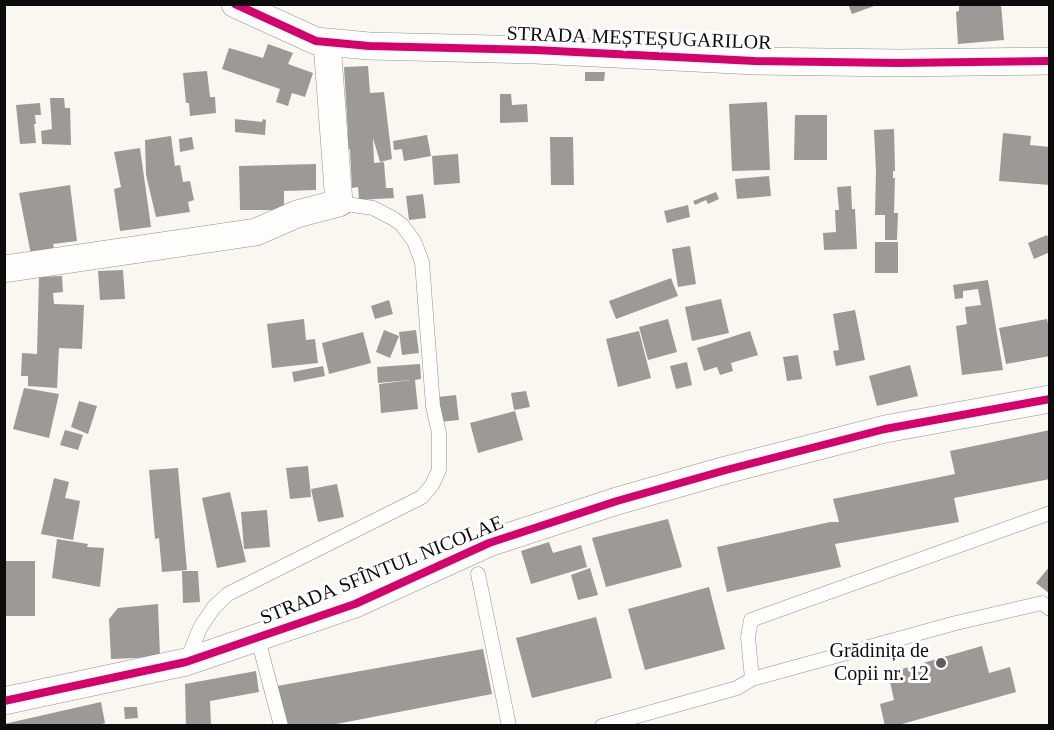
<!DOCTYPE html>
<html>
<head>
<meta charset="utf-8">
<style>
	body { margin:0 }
	#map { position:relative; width:1054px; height:730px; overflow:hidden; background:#faf6f0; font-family:"Times New Roman",serif }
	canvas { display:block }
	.frame { position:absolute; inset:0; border:6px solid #0c0c0c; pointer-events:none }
</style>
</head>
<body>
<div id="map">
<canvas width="1054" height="730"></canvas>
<div class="frame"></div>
</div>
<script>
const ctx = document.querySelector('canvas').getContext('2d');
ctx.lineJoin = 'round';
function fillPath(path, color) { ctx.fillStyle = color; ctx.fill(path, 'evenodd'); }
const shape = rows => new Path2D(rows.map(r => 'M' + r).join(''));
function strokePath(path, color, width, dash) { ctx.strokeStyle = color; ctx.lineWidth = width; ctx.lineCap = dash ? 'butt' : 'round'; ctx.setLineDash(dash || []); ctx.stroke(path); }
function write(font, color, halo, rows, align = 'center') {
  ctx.font = font + ' "Times New Roman",serif'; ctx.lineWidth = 6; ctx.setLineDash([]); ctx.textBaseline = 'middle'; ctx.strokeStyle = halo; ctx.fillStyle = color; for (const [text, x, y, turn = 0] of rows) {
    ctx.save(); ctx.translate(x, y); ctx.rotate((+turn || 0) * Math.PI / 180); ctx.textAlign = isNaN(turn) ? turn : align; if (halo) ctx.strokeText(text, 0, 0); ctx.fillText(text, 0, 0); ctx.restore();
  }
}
fillPath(shape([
	[848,4,877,4,877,5,852,14],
	[959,4,1001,4,1004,40,958,44,956,12,959,11],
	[268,44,293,53,288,64,313,73,305,97,292,93,288,106,276,102,280,89,222,69,229,48,263,58],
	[368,66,370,93,384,92,392,159,380,162,373,138,374,163,384,162,386,188,393,188,394,198,359,200,358,187,352,188,350,149,345,149,344,135,348,134,344,67],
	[207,71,210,97,215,97,216,113,190,116,189,103,186,103,183,73],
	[585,72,605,72,604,81,585,81],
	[500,94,511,94,512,105,527,104,528,122,500,123],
	[50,98,64,98,65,108,70,108,71,145,42,144,41,131,52,129],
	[767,102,770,170,732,171,729,104],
	[40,103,41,115,35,115,36,124,34,124,36,143,20,144,16,105],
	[795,115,827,115,827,160,794,160],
	[235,119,262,122,263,119,266,120,265,135,235,132],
	[894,129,895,171,893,171,893,178,895,178,894,213,898,213,897,240,885,240,885,215,875,215,876,171,874,130],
	[1003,133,1031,136,1030,145,1050,147,1050,185,999,181],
	[427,135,431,156,404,161,402,149,394,150,393,141],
	[171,136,175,166,180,165,183,182,190,181,194,200,188,202,190,212,156,217,146,175,145,140],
	[192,137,194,149,180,152,179,139],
	[550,137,573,137,574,185,551,185],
	[140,148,151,227,120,231,114,189,121,187,114,152],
	[458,154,460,183,434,185,432,156],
	[316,164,316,190,284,191,284,210,240,210,239,166],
	[769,176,771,196,737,199,735,179],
	[70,185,77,241,53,244,55,252,31,255,19,193],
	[851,186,852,209,855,209,857,249,824,250,823,233,836,232,835,210,839,210,837,187],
	[716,192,719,199,708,204,706,200,695,205,693,201],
	[423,194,426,218,409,220,406,196],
	[688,205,690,217,667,223,664,211],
	[1047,235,1050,242,1050,252,1034,259,1028,243],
	[875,242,898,242,898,273,875,273],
	[690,246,696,284,678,287,672,249],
	[123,270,125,299,100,300,98,271],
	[62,276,63,292,53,293,54,304,84,305,82,349,59,348,57,388,28,386,28,376,21,376,22,353,37,354,39,277],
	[671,278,678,296,616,319,609,301],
	[988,280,1003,370,962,375,956,326,967,324,965,307,981,305,978,289,963,291,963,298,955,299,953,285],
	[721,299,729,333,692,341,685,307],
	[389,300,393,314,375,319,371,306],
	[855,310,865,360,836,366,833,351,839,350,833,314],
	[304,319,306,340,315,339,318,363,272,368,267,324],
	[668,319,677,352,648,360,639,327],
	[1047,319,1050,333,1050,356,1006,364,999,328],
	[384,330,399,336,390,358,376,352],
	[416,330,419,353,402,355,399,332],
	[639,331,651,378,618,387,606,339],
	[750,331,758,355,731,363,733,371,720,375,717,367,704,371,697,348],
	[363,332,371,363,329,374,322,343],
	[798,355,802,379,787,381,783,357],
	[687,362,692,385,676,389,670,366],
	[420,364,421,379,415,380,418,409,381,413,379,384,411,380,378,383,377,367],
	[910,365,918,396,877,406,869,376],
	[323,366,325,376,294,382,292,372],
	[24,388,59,394,49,438,13,429],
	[526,391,530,407,514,410,511,393],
	[456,395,459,420,440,422,438,397],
	[79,401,97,406,88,434,71,427],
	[515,411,523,440,478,453,470,423],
	[65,430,83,435,78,450,60,445],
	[1050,430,1050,479,954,498,959,522,835,544,841,567,727,592,717,547,830,522,839,522,833,499,955,474,950,451],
	[308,466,311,497,290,499,286,468],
	[178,468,187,570,162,572,159,538,155,539,149,470],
	[54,478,69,482,65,498,80,501,73,540,41,534],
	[337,484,344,517,318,522,311,489],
	[230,492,246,562,217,568,202,498],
	[267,510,270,547,244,549,241,512],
	[668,519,682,567,606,587,592,538],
	[57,539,88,544,87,547,104,548,100,587,52,578],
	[549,542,553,553,581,545,587,567,531,584,521,551],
	[4,561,35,561,35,616,4,616],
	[1050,566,1050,594,1036,583],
	[590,568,598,595,578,600,571,575],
	[182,571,198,571,200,602,183,603],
	[709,587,725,649,645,670,628,609],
	[158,604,160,657,111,659,109,619,118,608],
	[596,617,612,678,532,698,516,638],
	[982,646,989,673,1010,667,1016,692,895,726,885,726,880,704,894,700,888,673],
	[483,649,492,694,326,726,284,726,277,686],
	[256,671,259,692,210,701,211,726,186,726,185,684],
	[101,702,105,723,96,726,4,726,4,724],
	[124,707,137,707,138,718,125,719]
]), '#9c9996');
const lane = shape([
	[478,574,509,726],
	[258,639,281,726],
	[187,660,200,628,214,607,228,594,422,497,432,485,439,470,439,433,433,406,422,262,414,241,402,225,394,219,373,208,339,203],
	[752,679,956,623,1042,603,1050,609],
	[602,726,737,688,752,679,748,637,751,620,1050,513]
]);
const street = shape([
	[235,4,316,41,369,46,535,50,755,61,898,63,1050,61],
	[4,269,256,232,297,214,339,203,327,43],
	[4,701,186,662,355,604,489,543,617,501,726,470,885,429,1050,399]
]);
strokePath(lane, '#93918f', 15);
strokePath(street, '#93918f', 28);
strokePath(lane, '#fefefd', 14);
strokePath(street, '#fefefd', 27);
strokePath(shape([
	[235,4,316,41,369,46,535,50,755,61,898,63,1050,61],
	[4,701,186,662,355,604,489,543,617,501,726,470,885,429,1050,399]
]), '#d6006c', 8);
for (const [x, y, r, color] of [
	[941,663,6,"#5f5e5c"]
]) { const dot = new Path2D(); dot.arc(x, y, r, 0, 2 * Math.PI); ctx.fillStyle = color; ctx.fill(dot); strokePath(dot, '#fff', 2); }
write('20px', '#0c0c0c', '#fff', [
	["STRADA MEȘTEȘUGARILOR",639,39,2],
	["STRADA SFÎNTUL NICOLAE",382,571,-22]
]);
write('20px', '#0c0c0c', '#fff', [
	["Grădinița de",929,652],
	["Copii nr. 12",929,675]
], 'right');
</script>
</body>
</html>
